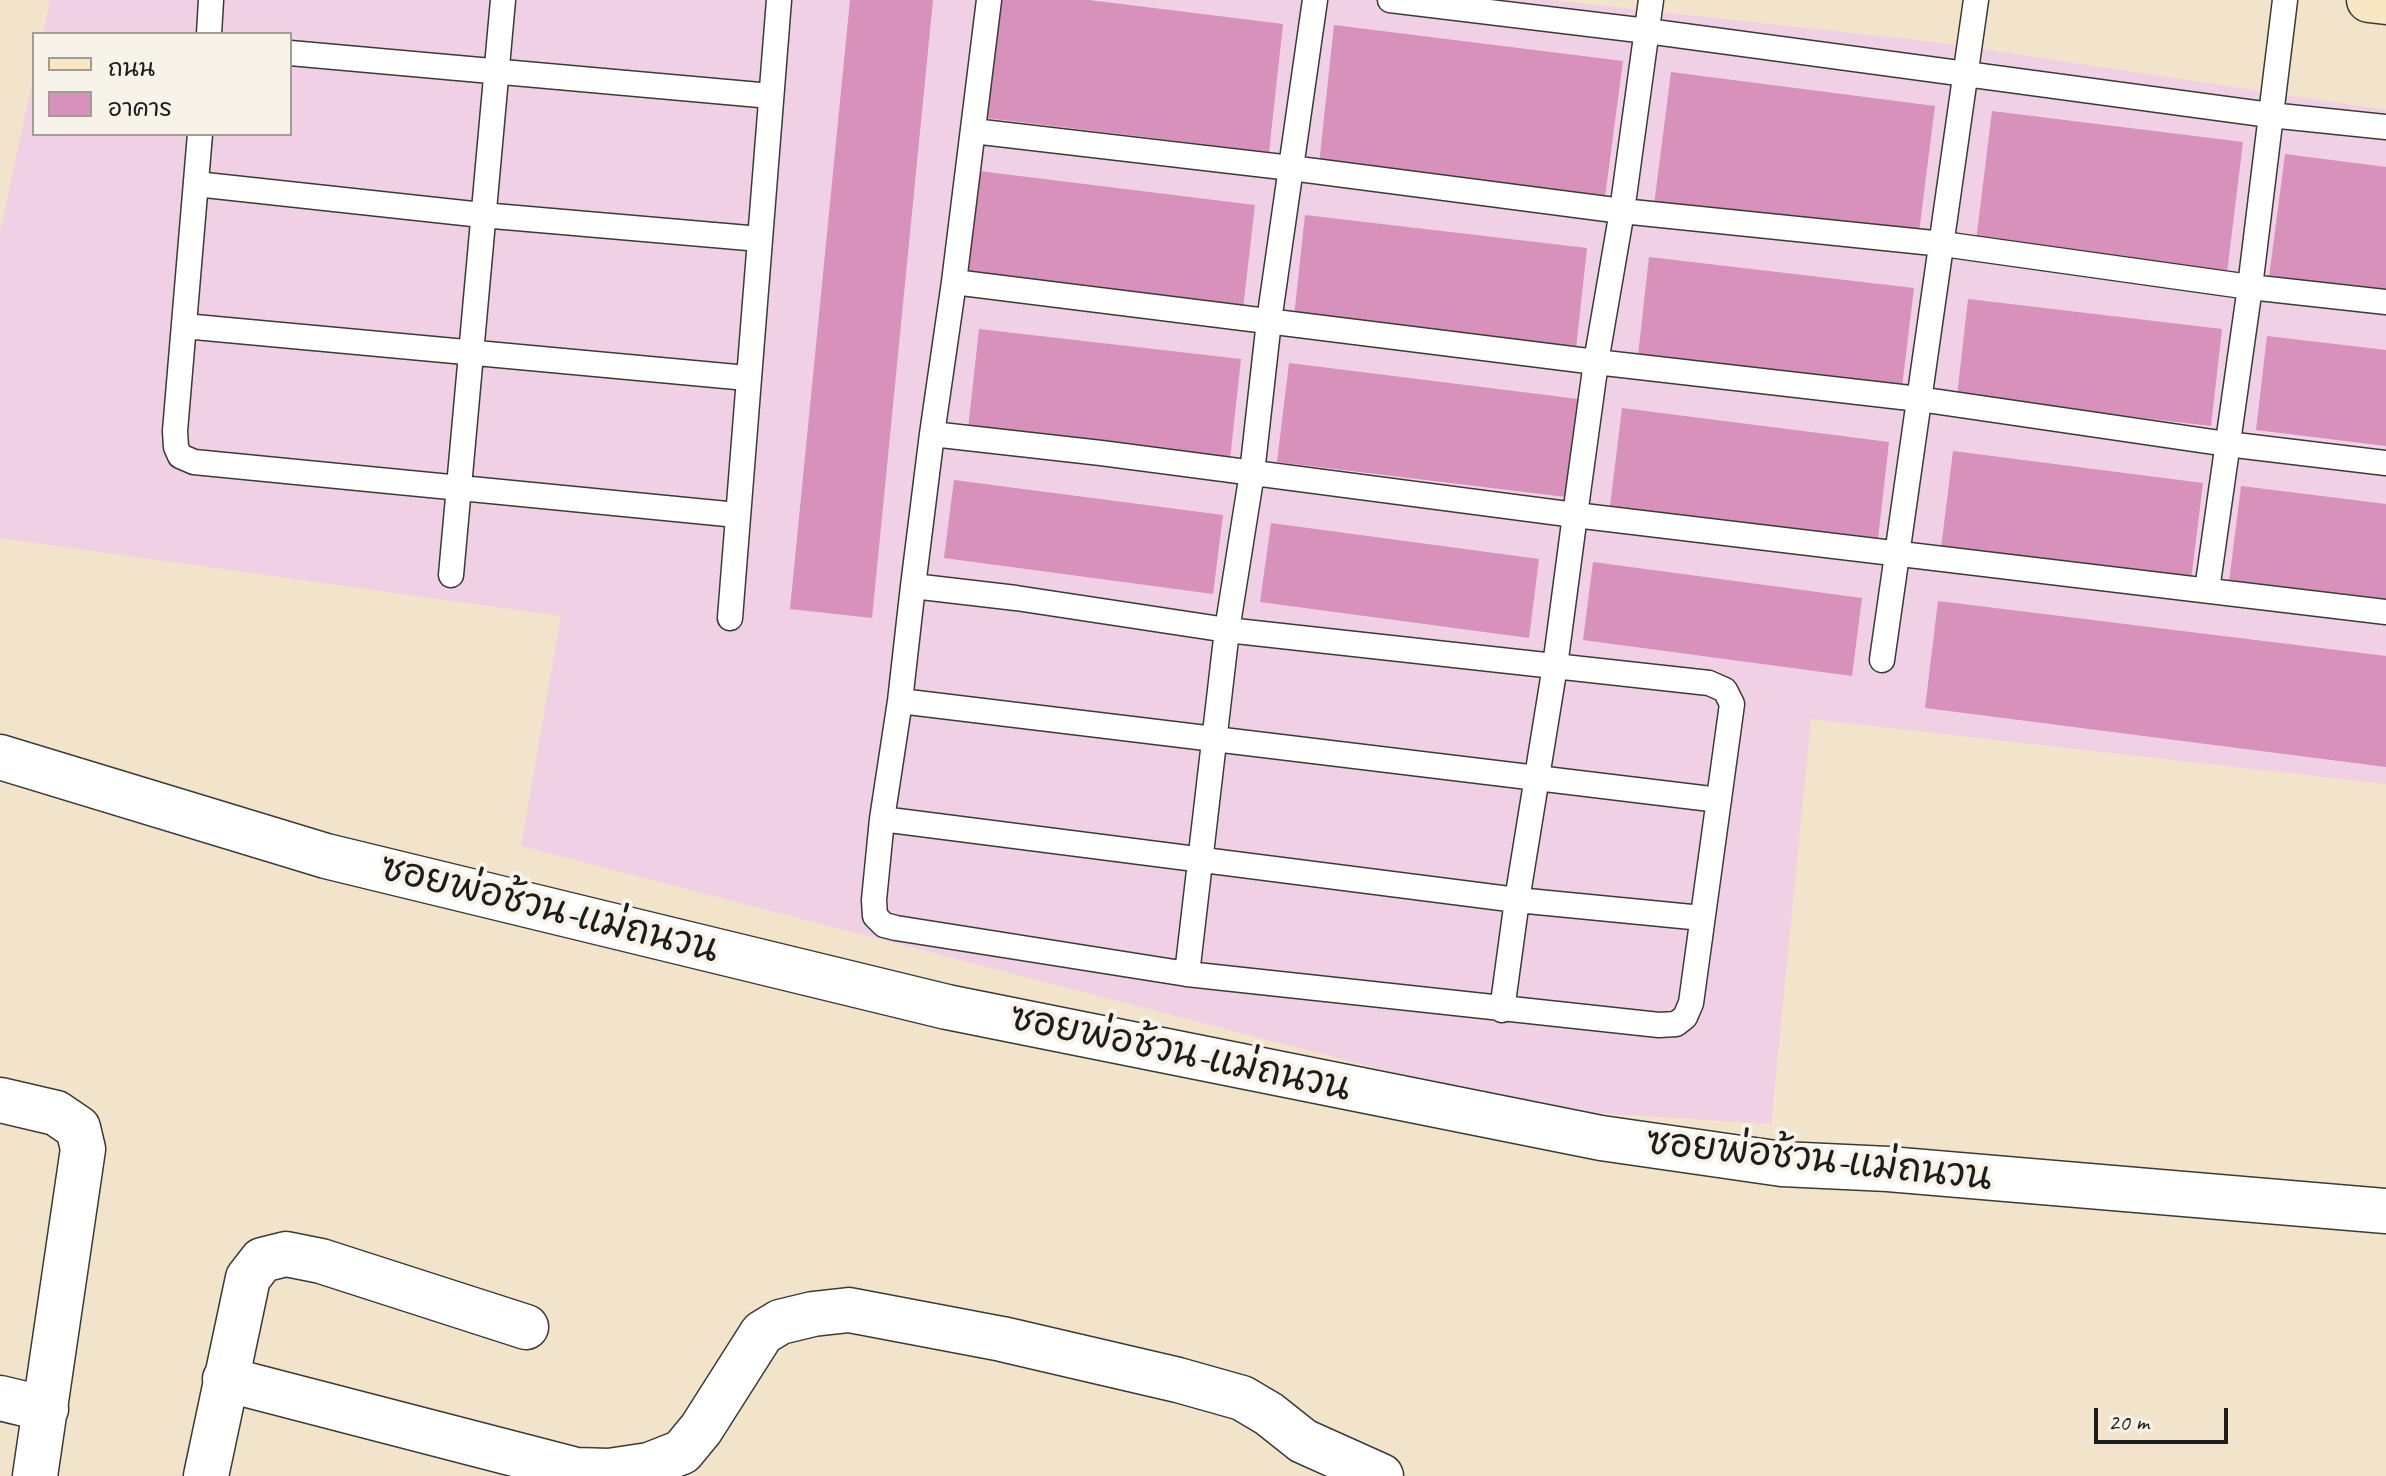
<!DOCTYPE html>
<html>
<head>
<meta charset="utf-8">
<style>
	body { margin:0 }
	#map { position:relative; width:2386px; height:1476px; overflow:hidden; background:#f2e4ca; font-family:Caveat,"Playpen Sans Thai",sans-serif }
	canvas { display:block }
	.legend { position:absolute; left:32px; top:32px; width:260px; height:104px; box-sizing:border-box; background:#f7f3e8; border:2px solid #9f9d96; margin:0; padding:10px 14px; list-style:none; font-size:24px; color:#1c1c1c }
	.legend li { display:flex; align-items:center; gap:16px; height:40px }
	.legend b { width:40px; border:2px solid #9f9d96 }
	.scale { position:absolute; left:2094px; top:1408px; width:134px; height:36px; box-sizing:border-box; border:4px solid #1c1c1c; border-top:0; padding-left:10px; font-size:24px; line-height:28px; white-space:nowrap; color:#1c1c1c; -webkit-text-stroke:6px #f7f3e8; paint-order:stroke }
</style>
</head>
<body>
<div id="map">
<canvas width="2386" height="1476"></canvas>
<ul class="legend">
<li><b style="height:10px;background:#f7e8c3"></b>ถนน</li>
<li><b style="height:22px;background:#d891ba"></b>อาคาร</li>
</ul>
<div class="scale">20 m</div>
</div>
<script>
const ctx = document.querySelector('canvas').getContext('2d');
ctx.lineJoin = 'round';
function fillPath(path, color) { ctx.fillStyle = color; ctx.fill(path, 'evenodd'); }
const shape = rows => new Path2D(rows.map(r => 'M' + r).join(''));
function strokePath(path, color, width, dash) { ctx.strokeStyle = color; ctx.lineWidth = width; ctx.lineCap = dash ? 'butt' : 'round'; ctx.setLineDash(dash || []); ctx.stroke(path); }
function write(font, color, halo, rows, align = 'center') {
  ctx.font = font + ' Caveat,"Playpen Sans Thai",sans-serif'; ctx.lineWidth = 8; ctx.setLineDash([]); ctx.textBaseline = 'middle'; ctx.strokeStyle = halo; ctx.fillStyle = color; for (const [text, x, y, turn = 0] of rows) {
    ctx.save(); ctx.translate(x, y); ctx.rotate((+turn || 0) * Math.PI / 180); ctx.textAlign = isNaN(turn) ? turn : align; if (halo) ctx.strokeText(text, 0, 0); ctx.fillText(text, 0, 0); ctx.restore();
  }
}
fillPath(shape([
	[50,0,1550,0,1935,42,2386,110,2386,784,1811,719,1771,1124,1534,1109,521,846,561,616,0,538,0,232,34,74,34,134,290,134,290,34,43,34]
]), '#efd0e5');
fillPath(shape([
	[850,0,933,0,872,618,790,609],
	[1000,0,1089,0,1283,24,1269,152,986,118],
	[1334,25,1623,61,1605,197,1319,164],
	[1671,72,1935,106,1918,240,1654,205],
	[1992,111,2243,142,2227,273,1976,241],
	[2285,154,2386,167,2386,291,2269,277],
	[979,171,1255,205,1243,309,967,275],
	[1305,215,1587,248,1576,349,1294,317],
	[1649,257,1914,288,1902,387,1638,355],
	[1968,299,2222,329,2211,426,1957,396],
	[979,329,1241,359,1230,459,968,429],
	[2267,336,2386,350,2386,446,2256,430],
	[1289,363,1578,399,1566,497,1277,462],
	[1622,408,1889,442,1878,539,1610,506],
	[1953,451,2203,483,2191,580,1941,548],
	[954,480,1223,515,1213,594,944,558],
	[2241,486,2386,504,2386,602,2229,582],
	[1271,523,1539,559,1529,638,1260,602],
	[1593,562,1862,598,1852,676,1583,640],
	[1938,601,2386,656,2386,767,1925,708]
]), '#d891ba');
const service = shape([
	[1390,0,1647,31,2270,115,2386,127],
	[209,34,211,0],
	[290,53,771,96],
	[973,131,1291,168,1622,211,1943,244,2250,287,2386,302],
	[200,134,175,431,176,447,180,456,194,462,737,515],
	[196,184,482,215,760,239],
	[954,282,1596,362,1919,399,2227,444,2386,463],
	[184,326,747,378],
	[932,434,1101,453,1575,515,2386,612],
	[451,575,503,0],
	[913,586,1016,598,1227,630,1709,683,1725,690,1732,704,1691,1003,1685,1017,1676,1024,1659,1025,1187,974,896,928,884,925,875,916,874,900,882,819,900,701,913,586,932,434,954,282,989,0],
	[2207,590,2250,287,2285,0],
	[730,618,779,0],
	[1882,660,1976,0],
	[900,701,1719,800],
	[882,819,1517,900,1702,918],
	[1187,974,1227,630,1252,473,1269,321,1315,0],
	[1502,1010,1517,900,1555,666,1575,515,1596,362,1622,211,1651,0]
]);
const minor = shape([
	[0,757,326,856,947,1007,1601,1138,1782,1164,1888,1169,2386,1211],
	[0,1100,56,1113,78,1128,83,1149,35,1476],
	[225,1379,576,1470,609,1471,649,1465,682,1452,701,1429,762,1333,780,1322,813,1314,849,1310,1002,1339,1178,1380,1242,1398,1269,1414,1303,1441,1381,1476],
	[0,1398,46,1409],
	[206,1476,248,1278,262,1260,286,1254,321,1261,526,1327]
]);
const secondary = shape([
	[2369,0,2386,2]
]);
strokePath(service, '#3c3a36', 27);
strokePath(minor, '#3c3a36', 47);
strokePath(secondary, '#3c3a36', 47);
strokePath(service, '#fff', 24);
strokePath(minor, '#fff', 44);
strokePath(secondary, '#f7e8c3', 44);
write('38px', '#1c1c1c', '#f7f3e8', [
	["ซอยพ่อช้วน-แม่ถนวน",549,910,14],
	["ซอยพ่อช้วน-แม่ถนวน",1180,1054,12],
	["ซอยพ่อช้วน-แม่ถนวน",1819,1161,6]
]);
</script>
</body>
</html>
